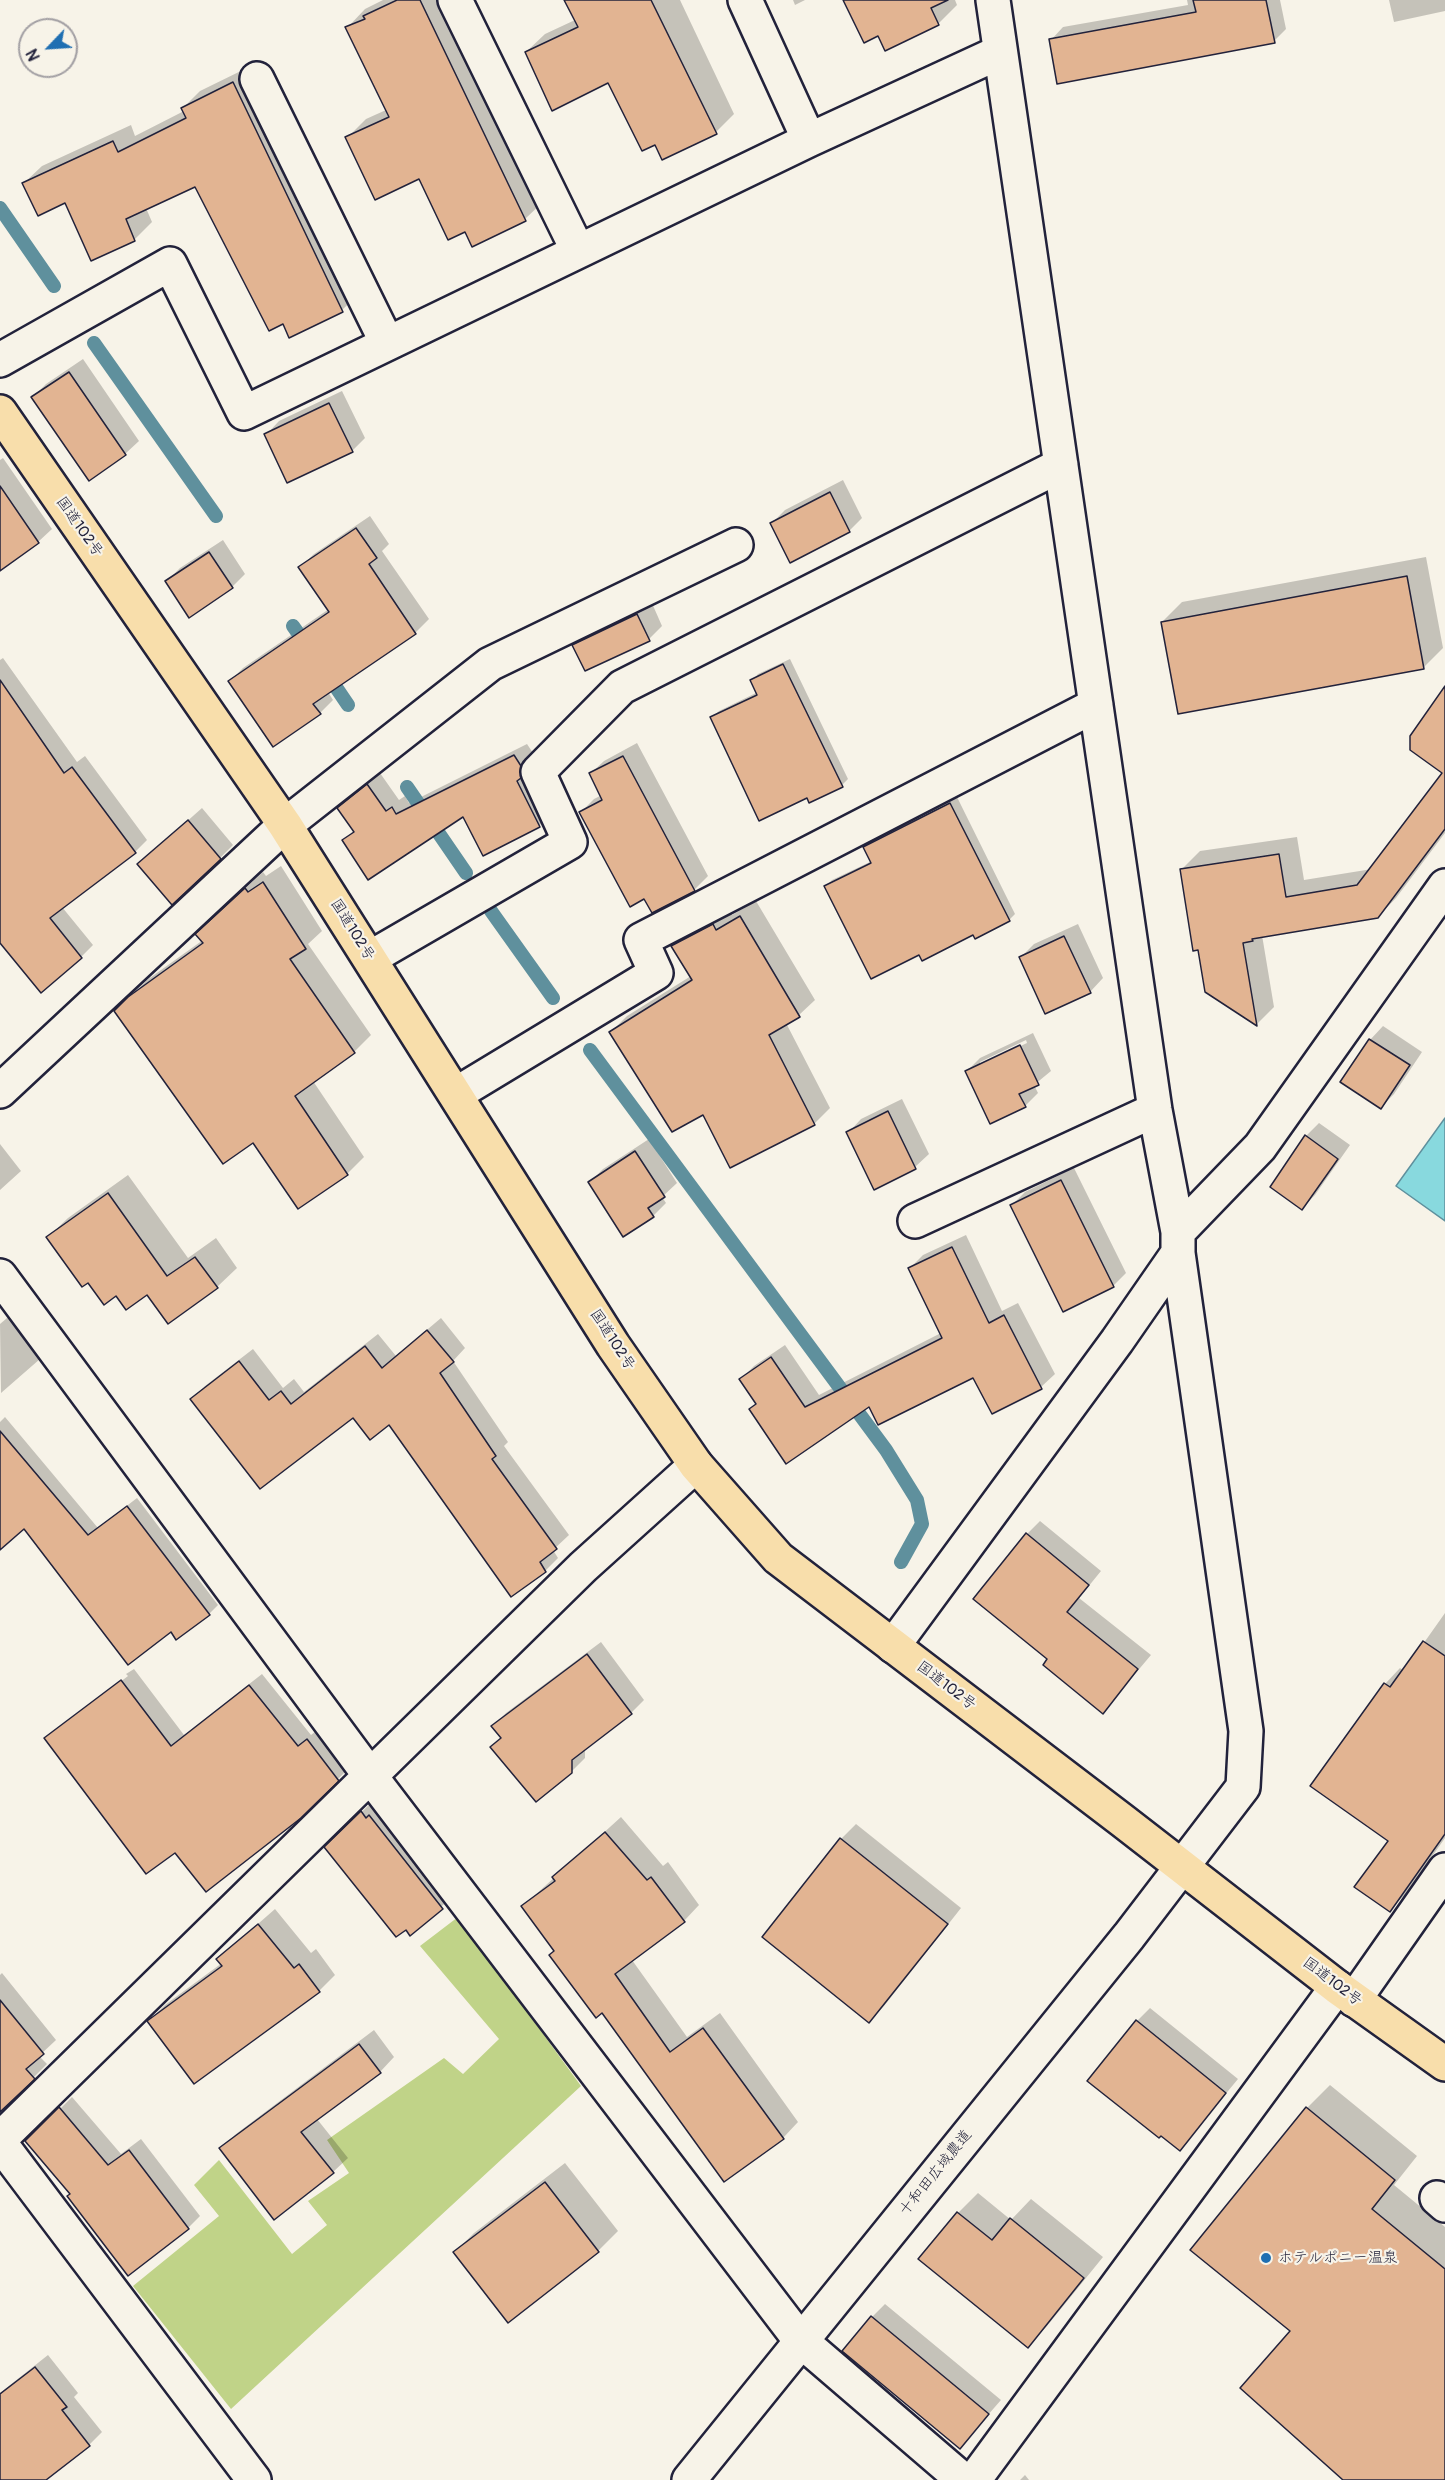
<!DOCTYPE html>
<html>
<head>
<meta charset="utf-8">
<style>
	body { margin:0 }
	#map { position:relative; width:1445px; height:2480px; overflow:hidden; background:#f7f3e8; font-family:Pangolin,sans-serif }
	canvas { display:block }
	.north { position:absolute; left:18px; top:18px; width:60px; height:60px; box-sizing:border-box; background:#f7f3e8; border:2px solid #a29fa3; border-radius:50%; rotate:245deg; font-size:16px; font-weight:700; line-height:24px; text-align:center; color:#22223b }
	.north::after { content:''; display:block; margin:auto; width:21px; height:27px; background:#1f6fb2; clip-path:polygon(50% 0,100% 100%,50% 72%,0 100%) }
</style>
</head>
<body>
<div id="map">
<canvas width="1445" height="2480"></canvas>
<div class="north">N</div>
</div>
<script>
const ctx = document.querySelector('canvas').getContext('2d');
ctx.lineJoin = 'round';
function fillPath(path, color) { ctx.fillStyle = color; ctx.fill(path, 'evenodd'); }
const shape = rows => new Path2D(rows.map(r => 'M' + r).join(''));
function strokePath(path, color, width, dash) { ctx.strokeStyle = color; ctx.lineWidth = width; ctx.lineCap = dash ? 'butt' : 'round'; ctx.setLineDash(dash || []); ctx.stroke(path); }
function write(font, color, halo, rows, align = 'center') {
  ctx.font = font + ' Pangolin,"Klee One",sans-serif'; ctx.lineWidth = 4.5; ctx.setLineDash([]); ctx.textBaseline = 'middle'; ctx.strokeStyle = halo; ctx.fillStyle = color; for (const [text, x, y, turn = 0] of rows) {
    ctx.save(); ctx.translate(x, y); ctx.rotate((+turn || 0) * Math.PI / 180); ctx.textAlign = isNaN(turn) ? turn : align; if (halo) ctx.strokeText(text, 0, 0); ctx.fillText(text, 0, 0); ctx.restore();
  }
}
fillPath(shape([
	[458,1917,581,2086,231,2409,133,2286,219,2216,194,2185,219,2160,292,2254,327,2225,308,2201,349,2173,327,2140,444,2058,463,2074,499,2039,420,1946]
]), '#c0d388');
const water = shape([
	[1445,1118,1445,1221,1396,1186,1445,1118]
]);
fillPath(water, '#88d9de');
strokePath(water, '#5f909d', 1.5);
fillPath(shape([
	[383,0,448,0,544,201,525,219,472,245,466,230,420,177,347,138,366,119,386,110,347,28,365,9],
	[566,0,680,0,734,114,716,132,656,143,609,81,526,52,545,34,575,20],
	[793,0,805,0,795,5],
	[843,0,955,0,957,5,938,24,878,34],
	[1187,0,1280,0,1286,29,1274,41,1051,40,1063,27,1188,5],
	[1389,0,1445,0,1445,11,1394,22],
	[251,66,360,293,342,310,290,336,283,322,196,185,146,208,152,222,134,240,66,201,24,183,42,166,131,125,135,136,184,111,183,108,200,91],
	[83,359,139,441,125,454,89,479,33,397,46,384],
	[342,391,365,438,352,451,266,435,279,421],
	[3,458,52,529,38,542,5,566,0,560,0,460],
	[843,480,862,518,849,531,772,523,785,510],
	[370,516,389,544,382,551,429,619,415,633,328,692,333,700,320,713,230,681,243,668,329,609,300,567,314,554],
	[223,540,245,574,232,587,167,581,180,568],
	[1426,557,1443,648,1423,668,1162,622,1182,602],
	[651,601,662,626,649,639,574,645,587,632],
	[3,658,77,762,85,756,147,840,135,852,62,907,93,945,81,957,0,941,0,660],
	[790,659,848,779,842,785,808,796,712,717,719,711,758,692,752,681,758,674],
	[1445,688,1445,833,1396,898,1378,917,1262,935,1274,1007,1257,1024,1182,869,1200,851,1297,837,1304,880,1372,869,1444,773],
	[637,743,708,876,694,890,653,911,581,812,594,799,602,795,590,774,604,761],
	[527,744,533,753,533,764,551,813,539,826,464,815,344,841,354,830,339,808,380,773,399,800,405,796,409,803],
	[957,797,1015,914,1009,920,920,953,825,887,832,880,872,861,865,847,871,841],
	[202,808,233,845,220,858,139,864],
	[281,866,322,931,308,944,371,1035,354,1052,313,1081,364,1157,347,1174,253,1141,133,994,147,980,203,940,214,917,263,872,266,876],
	[756,901,815,1000,799,1015,786,1023,830,1108,814,1124,704,1113,611,1032,627,1016,691,976,673,946,689,930,729,909,732,915],
	[1078,924,1103,978,1090,992,1021,957,1034,944],
	[1383,1026,1422,1052,1394,1094,1381,1107,1342,1081,1370,1040],
	[1033,1033,1051,1071,1034,1085,1038,1093,1025,1106,967,1071,980,1058],
	[1026,1040,1027,1043,980,1065,980,1062],
	[902,1099,929,1154,915,1167,875,1188,848,1133,861,1119],
	[1319,1123,1350,1145,1315,1195,1302,1208,1272,1186,1306,1136],
	[649,1139,677,1183,662,1197,666,1203,653,1216,590,1182,603,1169],
	[0,1144,21,1171,0,1190],
	[1074,1168,1126,1273,1113,1286,1012,1205,1025,1192],
	[128,1175,188,1258,216,1238,237,1268,217,1287,117,1294,89,1281,48,1237,68,1218],
	[966,1235,1002,1311,1018,1303,1055,1374,1041,1387,992,1412,974,1376,869,1405,787,1462,751,1409,757,1403,741,1379,754,1366,785,1345,819,1395,941,1333,910,1268,923,1255],
	[14,1312,48,1352,1,1393,0,1324],
	[441,1318,465,1348,453,1361,508,1442,504,1446,569,1535,553,1550,558,1558,546,1570,512,1595,389,1423,353,1416,192,1399,205,1386,253,1349,283,1388,294,1379,304,1392,378,1334,396,1356],
	[5,1417,98,1528,137,1498,218,1605,209,1614,171,1630,25,1527,0,1530,0,1422],
	[1040,1521,1101,1571,1079,1598,1151,1655,1103,1712,1049,1659,1027,1534],
	[1445,1613,1445,1838,1405,1895,1389,1910,1390,1841,1385,1684,1400,1668,1404,1671],
	[601,1642,644,1700,631,1713,585,1748,585,1758,571,1772,502,1737,493,1726,506,1713],
	[134,1669,184,1735,262,1674,311,1735,320,1728,350,1767,300,1817,175,1850,46,1738,58,1727,58,1730,128,1676,126,1674],
	[375,1799,456,1894,410,1933,326,1847],
	[621,1817,663,1866,668,1862,699,1905,684,1921,632,1960,687,2037,720,2013,798,2122,783,2138,603,2011,523,1906],
	[856,1824,961,1908,884,2006,869,2021,764,1937,841,1839],
	[275,1909,311,1953,316,1949,335,1975,319,1991,149,2021,165,2005,222,1963,218,1959],
	[2,1973,56,2040,39,2056,47,2064,4,2107,0,2102,0,1975],
	[1150,2008,1238,2079,1180,2149,1137,2021],
	[374,2030,394,2057,380,2072,317,2119,348,2158,333,2172,221,2148,236,2134],
	[1330,2085,1417,2156,1394,2185,1445,2227,1445,2480,1345,2480,1293,2331,1307,2108],
	[72,2097,121,2154,141,2139,200,2216,188,2228,128,2274,71,2194,27,2142],
	[565,2163,618,2231,598,2251,508,2321,455,2252,474,2233],
	[978,2193,1011,2220,1031,2199,1103,2257,1047,2326,1028,2346,920,2259,958,2213],
	[885,2304,1001,2400,960,2447,872,2317],
	[48,2355,78,2393,74,2397,102,2432,89,2445,43,2480,0,2480,0,2393],
	[1025,2475,1029,2480,1020,2480]
]), '#0003');
strokePath(shape([
	[0,208,54,286],
	[94,343,216,516],
	[293,626,307,646],
	[327,674,348,705],
	[407,787,466,873],
	[491,911,553,998],
	[590,1050,886,1450,917,1500,922,1524,901,1562]
]), '#5f909d', 14);
const building = shape([
	[397,0,420,0,526,221,472,247,465,232,448,240,419,179,375,200,345,137,389,117,345,27,365,19,363,16,397,0],
	[564,0,651,0,717,134,662,160,655,145,642,151,608,83,552,111,525,52,578,27,564,0],
	[843,0,948,0,931,8,939,25,885,51,878,36,864,43,843,0],
	[1193,0,1266,0,1275,43,1057,84,1049,39,1196,12,1193,0],
	[233,82,343,312,289,338,283,324,269,331,195,187,126,219,135,241,91,261,65,203,38,216,22,183,113,141,118,152,186,118,181,108,233,82],
	[69,372,126,455,89,481,31,397,69,372],
	[329,403,353,452,287,483,264,434,329,403],
	[0,486,39,543,0,571,0,486],
	[830,492,850,532,790,563,770,523,830,492],
	[356,528,377,558,369,564,416,634,313,704,321,714,273,747,228,681,329,612,298,567,356,528],
	[209,552,233,588,189,618,165,581,209,552],
	[1407,576,1424,669,1178,714,1161,622,1407,576],
	[637,614,650,641,585,671,572,645,637,614],
	[783,664,843,787,809,803,807,798,759,821,710,717,757,695,750,680,783,664],
	[0,680,64,773,72,767,136,853,50,918,82,958,41,993,0,943,0,680],
	[1445,686,1445,829,1378,918,1252,939,1253,941,1243,943,1257,1026,1205,992,1198,950,1193,951,1180,869,1279,854,1286,897,1357,885,1442,773,1410,750,1410,736,1445,686],
	[514,755,521,766,521,778,517,781,540,827,483,856,463,817,368,880,342,840,354,832,337,808,367,784,386,811,392,807,396,814,514,755],
	[623,756,695,891,652,913,644,899,630,907,579,812,602,800,589,773,623,756],
	[950,803,1010,921,975,939,973,935,922,961,919,955,871,979,824,886,871,863,863,847,950,803],
	[188,820,221,859,172,905,137,864,188,820],
	[263,882,306,949,290,959,355,1053,295,1096,348,1175,298,1209,253,1143,223,1164,114,1011,128,997,203,943,195,934,245,888,248,892,263,882],
	[740,916,800,1017,769,1035,815,1125,730,1168,703,1115,672,1132,609,1032,692,980,671,946,713,924,716,930,740,916],
	[1064,936,1091,993,1045,1014,1019,957,1064,936],
	[1369,1039,1410,1065,1381,1109,1340,1082,1369,1039],
	[1020,1045,1039,1085,1019,1094,1026,1107,990,1124,965,1071,1020,1045],
	[888,1111,916,1169,874,1190,846,1132,888,1111],
	[1305,1135,1338,1159,1302,1210,1270,1187,1305,1135],
	[635,1151,665,1197,648,1208,654,1217,623,1237,588,1182,635,1151],
	[1061,1180,1114,1287,1063,1312,1010,1205,1061,1180],
	[108,1193,167,1276,195,1257,218,1288,168,1324,147,1295,126,1310,116,1296,104,1305,88,1283,82,1287,46,1237,108,1193],
	[952,1247,989,1323,1004,1315,1042,1389,992,1414,973,1378,878,1425,869,1407,786,1464,749,1409,756,1404,739,1379,771,1357,805,1407,942,1338,908,1268,952,1247],
	[427,1330,454,1362,440,1373,496,1456,492,1459,557,1549,540,1562,546,1572,511,1597,389,1425,370,1440,353,1418,260,1489,190,1399,239,1361,269,1400,281,1391,291,1404,365,1346,382,1368,427,1330],
	[0,1431,88,1535,127,1506,210,1615,176,1640,171,1632,128,1665,24,1529,0,1550,0,1431],
	[1026,1533,1089,1585,1067,1612,1138,1669,1103,1714,1043,1665,1047,1659,973,1599,1026,1533],
	[1423,1641,1445,1656,1445,1834,1390,1912,1354,1887,1388,1841,1310,1786,1384,1683,1390,1687,1423,1641],
	[587,1654,632,1714,572,1760,572,1773,536,1802,490,1747,501,1738,491,1726,587,1654],
	[121,1680,171,1746,249,1685,298,1746,307,1739,339,1781,301,1818,206,1892,175,1853,146,1874,44,1738,121,1680],
	[361,1811,366,1818,369,1815,443,1909,410,1936,406,1930,396,1937,324,1847,361,1811],
	[605,1832,647,1880,651,1877,685,1922,615,1974,670,2052,703,2028,784,2139,724,2182,602,2013,596,2018,549,1955,554,1951,521,1906,555,1881,552,1877,605,1832],
	[840,1838,948,1924,869,2023,762,1937,840,1838],
	[258,1924,294,1968,299,1964,320,1992,194,2084,147,2021,222,1966,216,1959,258,1924],
	[0,2000,44,2054,26,2069,35,2079,0,2112,0,2000],
	[1136,2020,1226,2093,1180,2151,1161,2136,1159,2138,1087,2081,1136,2020],
	[359,2044,381,2073,301,2132,334,2173,274,2220,219,2148,359,2044],
	[59,2107,108,2165,129,2150,189,2229,128,2276,67,2196,70,2194,25,2141,59,2107],
	[1306,2107,1395,2180,1372,2209,1445,2269,1445,2480,1343,2480,1240,2388,1290,2331,1190,2250,1306,2107],
	[545,2182,599,2252,508,2323,453,2252,545,2182],
	[957,2212,992,2240,1010,2218,1084,2278,1028,2348,918,2259,957,2212],
	[871,2316,989,2414,960,2449,842,2351,871,2316],
	[35,2367,67,2407,62,2410,90,2446,46,2480,0,2480,0,2394,35,2367]
]);
fillPath(building, '#e2b492');
strokePath(building, '#22223b', 1.5);
const minor = shape([
	[455,0,578,251],
	[745,0,809,140],
	[257,79,387,343],
	[0,360,170,264,244,413,809,140,1000,52],
	[370,958,570,842,538,772,622,687,1061,465],
	[0,1091,285,825,490,664,736,545],
	[456,1094,656,973,641,940,1096,705],
	[915,1221,1155,1110],
	[1178,1232,1260,1147,1445,886],
	[0,1276,371,1777,800,2340,963,2480],
	[893,1646,1117,1341,1178,1253],
	[1354,2000,1445,1870],
	[0,2139,583,1567,696,1465],
	[0,2143,254,2480],
	[1437,2198,1445,2205],
	[689,2480,1129,1936,1243,1787,1246,1731,1178,1253,1178,1232,1155,1110,993,0],
	[974,2480,1337,1987]
]);
const highway = shape([
	[0,412,285,825,613,1345,696,1465,778,1558,1123,1821,1337,1987,1445,2064]
]);
strokePath(minor, '#22223b', 38);
strokePath(highway, '#22223b', 38);
strokePath(minor, '#f7f3e8', 33);
strokePath(highway, '#f8deab', 33);
for (const [x, y, r, color] of [
	[1266,2258,6,"#1f6fb2"]
]) { const dot = new Path2D(); dot.arc(x, y, r, 0, 2 * Math.PI); ctx.fillStyle = color; ctx.fill(dot); strokePath(dot, '#f7f3e8', 2); }
write('15px', '#22223b', '#f7f3e8', [
	["国道102号",79,527,55],
	["国道102号",352,930,58],
	["国道102号",612,1340,57],
	["国道102号",946,1686,37],
	["国道102号",1332,1982,37],
	["十和田広域農道",936,2173,-51]
]);
write('15px', '#22223b', '#f7f3e8', [
	["ホテルポニー温泉",1278,2258]
], 'left');
</script>
</body>
</html>
